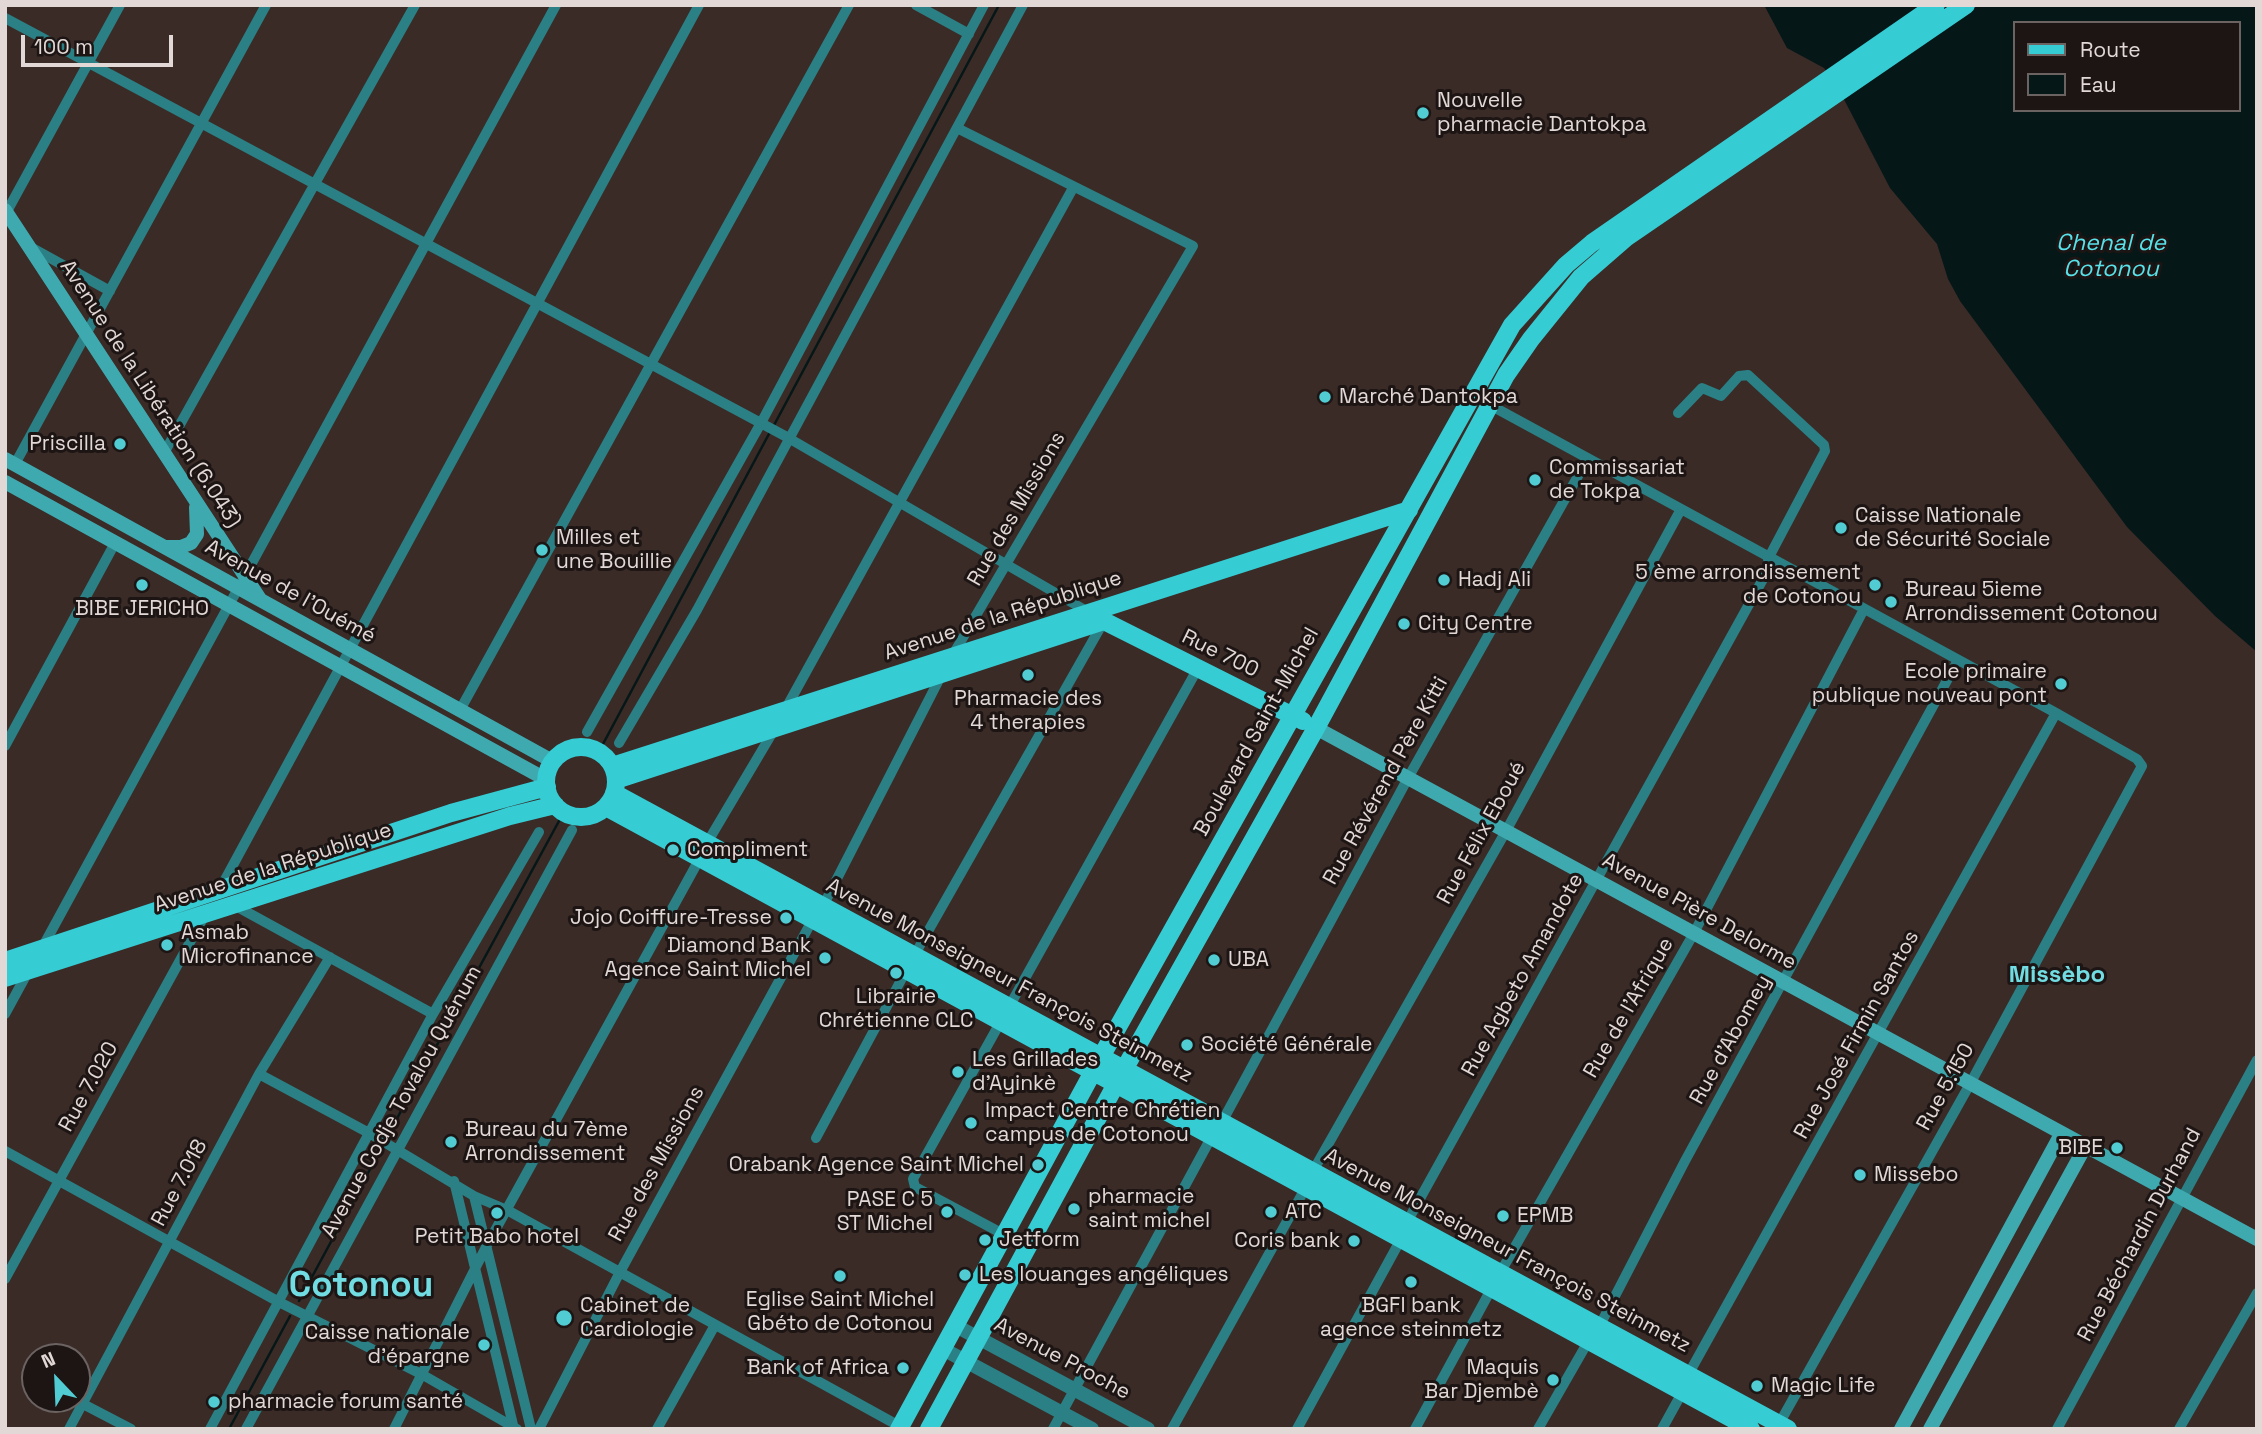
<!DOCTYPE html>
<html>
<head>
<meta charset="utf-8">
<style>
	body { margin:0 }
	#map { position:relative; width:2262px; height:1434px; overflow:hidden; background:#3a2b27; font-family:"Space Grotesk",sans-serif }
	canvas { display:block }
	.frame { position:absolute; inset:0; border:7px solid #e2d8d6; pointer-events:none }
	.legend { position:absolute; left:2013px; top:21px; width:228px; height:91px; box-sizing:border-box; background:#1c1514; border:2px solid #6b6362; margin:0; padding:9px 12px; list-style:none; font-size:21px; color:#e2d8d6 }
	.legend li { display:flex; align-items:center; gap:14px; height:35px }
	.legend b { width:35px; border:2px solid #6b6362 }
	.north { position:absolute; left:21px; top:1343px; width:70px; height:70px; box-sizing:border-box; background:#1c1514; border:2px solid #6b6362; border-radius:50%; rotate:337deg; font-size:19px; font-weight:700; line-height:28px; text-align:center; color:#e2d8d6 }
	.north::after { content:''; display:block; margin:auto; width:24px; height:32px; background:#51ccd3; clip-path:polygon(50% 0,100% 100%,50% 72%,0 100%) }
	.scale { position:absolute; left:21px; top:35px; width:152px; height:32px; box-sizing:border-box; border:4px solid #e2d8d6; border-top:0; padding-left:9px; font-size:21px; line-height:24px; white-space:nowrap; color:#e2d8d6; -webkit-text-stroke:5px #1c1514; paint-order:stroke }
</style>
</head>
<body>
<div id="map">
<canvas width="2262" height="1434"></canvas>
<div class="frame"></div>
<ul class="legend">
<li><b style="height:9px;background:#35ccd4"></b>Route</li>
<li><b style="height:19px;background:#061718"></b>Eau</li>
</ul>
<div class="north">N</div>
<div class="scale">100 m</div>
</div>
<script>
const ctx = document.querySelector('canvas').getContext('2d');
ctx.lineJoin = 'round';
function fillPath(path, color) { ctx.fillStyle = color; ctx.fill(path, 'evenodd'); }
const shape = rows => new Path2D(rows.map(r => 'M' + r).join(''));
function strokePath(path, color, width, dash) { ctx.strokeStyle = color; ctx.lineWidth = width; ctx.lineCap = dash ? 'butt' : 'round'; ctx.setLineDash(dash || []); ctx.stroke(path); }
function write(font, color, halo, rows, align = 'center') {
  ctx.font = font + ' "Space Grotesk",sans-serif'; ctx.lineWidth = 6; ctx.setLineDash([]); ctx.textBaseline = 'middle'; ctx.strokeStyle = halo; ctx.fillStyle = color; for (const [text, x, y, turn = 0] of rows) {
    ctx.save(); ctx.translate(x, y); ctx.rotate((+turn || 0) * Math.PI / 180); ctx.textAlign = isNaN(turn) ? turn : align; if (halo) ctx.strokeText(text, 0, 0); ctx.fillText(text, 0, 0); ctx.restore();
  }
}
fillPath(shape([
	[1764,5,2257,5,2257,652,2215,616,2127,527,1960,301,1948,279,1937,244,1890,188,1836,84,1824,68,1787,48],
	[2015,23,2239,23,2239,110,2015,110]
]), '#061718');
strokePath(shape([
	[773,427,999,5],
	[603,744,770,432],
	[388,1135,559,821],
	[299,1301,381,1149],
	[229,1429,290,1316]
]), '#061718', 2.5);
strokePath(shape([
	[916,5,969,34],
	[5,18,785,436,1090,613],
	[5,215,120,5],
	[32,248,110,291],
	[1490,405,2056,713,2137,759,2142,766,1970,1084,1779,1424],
	[1678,413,1702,388,1721,396,1739,376,1748,375,1824,445,1825,451,1768,559],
	[164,453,415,5],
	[15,464,266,5],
	[951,658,1193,246,957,128],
	[460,710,849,5],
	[785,710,1073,188],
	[587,732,761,423,984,5],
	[619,743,697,610,1023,5],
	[5,746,115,543],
	[707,843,774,730],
	[220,889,699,5],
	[234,905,433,1014],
	[823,906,943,672],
	[41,950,556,5],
	[1009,1007,1198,668],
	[5,1014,29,970],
	[1001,1021,913,1179,915,1187,1005,1235],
	[259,1074,369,1133,474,1196,507,1210,901,1427],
	[1222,1122,1408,778,1587,460],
	[816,1138,914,956,1104,621],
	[5,1151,279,1302,423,1375,517,1429],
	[1313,1171,1506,831,1680,511],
	[454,1181,514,1429],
	[474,1196,531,1429],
	[1407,1222,1773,561],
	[5,1279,206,913],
	[1599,1327,1685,1161,1957,662],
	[1688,1375,2056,713],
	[83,1404,131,1429],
	[69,1429,259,1074,330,957],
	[210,1429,433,1014,539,832],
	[246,1429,572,830],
	[394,1429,486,1247,700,858],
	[539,1429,620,1272,813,919],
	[657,1429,715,1325],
	[1053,1429,1212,1136],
	[1172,1429,1306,1187],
	[1297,1429,1401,1239],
	[1415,1429,1500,1273,1694,933,1863,611],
	[1538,1429,1589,1340],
	[1662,1429,1683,1391],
	[2057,1429,2257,1060],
	[2179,1429,2257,1293]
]), '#2b8085', 10);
strokePath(shape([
	[956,1326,1148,1429],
	[943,1349,1092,1429]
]), '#2b8085', 14);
strokePath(shape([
	[5,210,260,599],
	[5,459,554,762],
	[5,482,547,780],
	[166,547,181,547,191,543,197,534,196,507],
	[1316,728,2257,1239],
	[1901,1429,2061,1134],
	[1930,1429,2085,1147]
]), '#3eaab0', 14);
strokePath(shape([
	'546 782a35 35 0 1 1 70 0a35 35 0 1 1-70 0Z',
	[612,766,1409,510],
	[616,780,1104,621,1303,721],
	[614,793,1788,1429],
	[606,807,1751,1429],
	[5,961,451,813,547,787],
	[5,978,510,816,555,805],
	[899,1429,1101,1057,1512,325,1566,265,1592,243,1936,5],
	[929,1429,1116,1084,1316,728,1506,375,1531,339,1581,277,1627,237,1966,5]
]), '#35ccd4', 18);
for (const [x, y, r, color] of [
	[1423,113,7,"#51ccd3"],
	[1325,397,7,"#51ccd3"],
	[120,444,7,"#51ccd3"],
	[1535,480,7,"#51ccd3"],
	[1841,528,7,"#51ccd3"],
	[542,550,7,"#51ccd3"],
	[1444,580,7,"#51ccd3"],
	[142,585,7,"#51ccd3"],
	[1875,585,7,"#51ccd3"],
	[1891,602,7,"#51ccd3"],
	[1404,624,7,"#51ccd3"],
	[1028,675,7,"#51ccd3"],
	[2061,684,7,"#51ccd3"],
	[673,850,7,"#51ccd3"],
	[786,918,7,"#51ccd3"],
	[167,945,7,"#51ccd3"],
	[825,958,7,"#51ccd3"],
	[1214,960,7,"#51ccd3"],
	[896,973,7,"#51ccd3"],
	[1187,1045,7,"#51ccd3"],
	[958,1072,7,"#51ccd3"],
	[971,1123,7,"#51ccd3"],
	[451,1142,7,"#51ccd3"],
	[2117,1148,7,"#51ccd3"],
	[1038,1165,7,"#51ccd3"],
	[1860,1175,7,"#51ccd3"],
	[1074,1209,7,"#51ccd3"],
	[947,1212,7,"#51ccd3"],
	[1271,1212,7,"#51ccd3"],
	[497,1213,7,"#51ccd3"],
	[1503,1216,7,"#51ccd3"],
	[985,1240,7,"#51ccd3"],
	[1354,1241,7,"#51ccd3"],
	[965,1275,7,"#51ccd3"],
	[840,1276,7,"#51ccd3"],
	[1411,1282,7,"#51ccd3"],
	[564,1318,9,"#51ccd3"],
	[484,1345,7,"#51ccd3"],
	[903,1368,7,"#51ccd3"],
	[1553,1380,7,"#51ccd3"],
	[1757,1386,7,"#51ccd3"],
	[214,1402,7,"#51ccd3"]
]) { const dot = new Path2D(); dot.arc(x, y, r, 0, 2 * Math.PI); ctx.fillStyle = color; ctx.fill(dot); strokePath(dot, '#1c1514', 2.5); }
write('21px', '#e2d8d6', '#1c1514', [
	["Nouvelle",1437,101],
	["pharmacie Dantokpa",1437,125],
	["Marché Dantokpa",1339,397],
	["Priscilla",106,444,"right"],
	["Commissariat",1549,468],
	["de Tokpa",1549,492],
	["Caisse Nationale",1855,516],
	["de Sécurité Sociale",1855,540],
	["Milles et",556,538],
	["une Bouillie",556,562],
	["5 ème arrondissement",1861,573,"right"],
	["de Cotonou",1861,597,"right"],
	["Hadj Ali",1458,580],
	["Bureau 5ieme",1905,590],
	["Arrondissement Cotonou",1905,614],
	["BIBE JERICHO",142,609,"center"],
	["City Centre",1418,624],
	["Ecole primaire",2047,672,"right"],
	["publique nouveau pont",2047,696,"right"],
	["Pharmacie des",1028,699,"center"],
	["4 therapies",1028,723,"center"],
	["Compliment",687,850],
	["Jojo Coiffure-Tresse",772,918,"right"],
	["Asmab",181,933],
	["Microfinance",181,957],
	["Diamond Bank",811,946,"right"],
	["Agence Saint Michel",811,970,"right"],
	["UBA",1228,960],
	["Librairie",896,997,"center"],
	["Chrétienne CLC",896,1021,"center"],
	["Société Générale",1201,1045],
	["Les Grillades",972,1060],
	["d'Ayinkè",972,1084],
	["Impact Centre Chrétien",985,1111],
	["campus de Cotonou",985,1135],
	["Bureau du 7ème",465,1130],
	["Arrondissement",465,1154],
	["BIBE",2103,1148,"right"],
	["Orabank Agence Saint Michel",1024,1165,"right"],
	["Missebo",1874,1175],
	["pharmacie",1088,1197],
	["saint michel",1088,1221],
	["PASE C 5",933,1200,"right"],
	["ST Michel",933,1224,"right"],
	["ATC",1285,1212],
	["EPMB",1517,1216],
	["Petit Babo hotel",497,1237,"center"],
	["Jetform",999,1240],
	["Coris bank",1340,1241,"right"],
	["Les louanges angéliques",979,1275],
	["Eglise Saint Michel",840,1300,"center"],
	["Gbéto de Cotonou",840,1324,"center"],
	["Cabinet de",580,1306],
	["Cardiologie",580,1330],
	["BGFI bank",1411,1306,"center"],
	["agence steinmetz",1411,1330,"center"],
	["Caisse nationale",470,1333,"right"],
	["d'épargne",470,1357,"right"],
	["Bank of Africa",889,1368,"right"],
	["Maquis",1539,1368,"right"],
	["Bar Djembè",1539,1392,"right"],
	["Magic Life",1771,1386],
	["pharmacie forum santé",228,1402]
], 'left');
write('21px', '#e2d8d6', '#1c1514', [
	["Avenue de la Libération (6.043)",150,394,57],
	["Rue des Missions",1017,509,-60],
	["Avenue de l'Ouémé",290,592,29],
	["Avenue de la République",1003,616,-18],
	["Rue 700",1220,654,26],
	["Boulevard Saint-Michel",1257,732,-61],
	["Rue Révérend Père Kitti",1386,781,-61],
	["Rue Félix Eboué",1482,833,-61],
	["Avenue de la République",273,868,-18],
	["Avenue Pière Delorme",1699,912,29],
	["Rue Agbeto Amandote",1523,975,-61],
	["Avenue Monseigneur François Steinmetz",1009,981,28],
	["Rue de l'Afrique",1629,1008,-60],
	["Rue José Firmin Santos",1857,1035,-61],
	["Rue d'Abomey",1731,1040,-61],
	["Rue 7.020",89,1087,-61],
	["Rue 5.150",1946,1087,-61],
	["Avenue Codje Tovalou Quénum",402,1102,-61],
	["Rue des Missions",657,1164,-61],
	["Rue 7.018",180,1183,-62],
	["Rue Béchardin Durhand",2140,1235,-62],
	["Avenue Monseigneur François Steinmetz",1507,1251,28],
	["Avenue Proche",1062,1359,28]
]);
write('italic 23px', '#57e1e8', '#1c1514', [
	["Chenal de",2111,244],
	["Cotonou",2111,270]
]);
write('bold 24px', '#71dde3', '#1c1514', [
	["Missèbo",2057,975]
]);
write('bold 35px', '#71dde3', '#1c1514', [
	["Cotonou",361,1287]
]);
</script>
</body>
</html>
